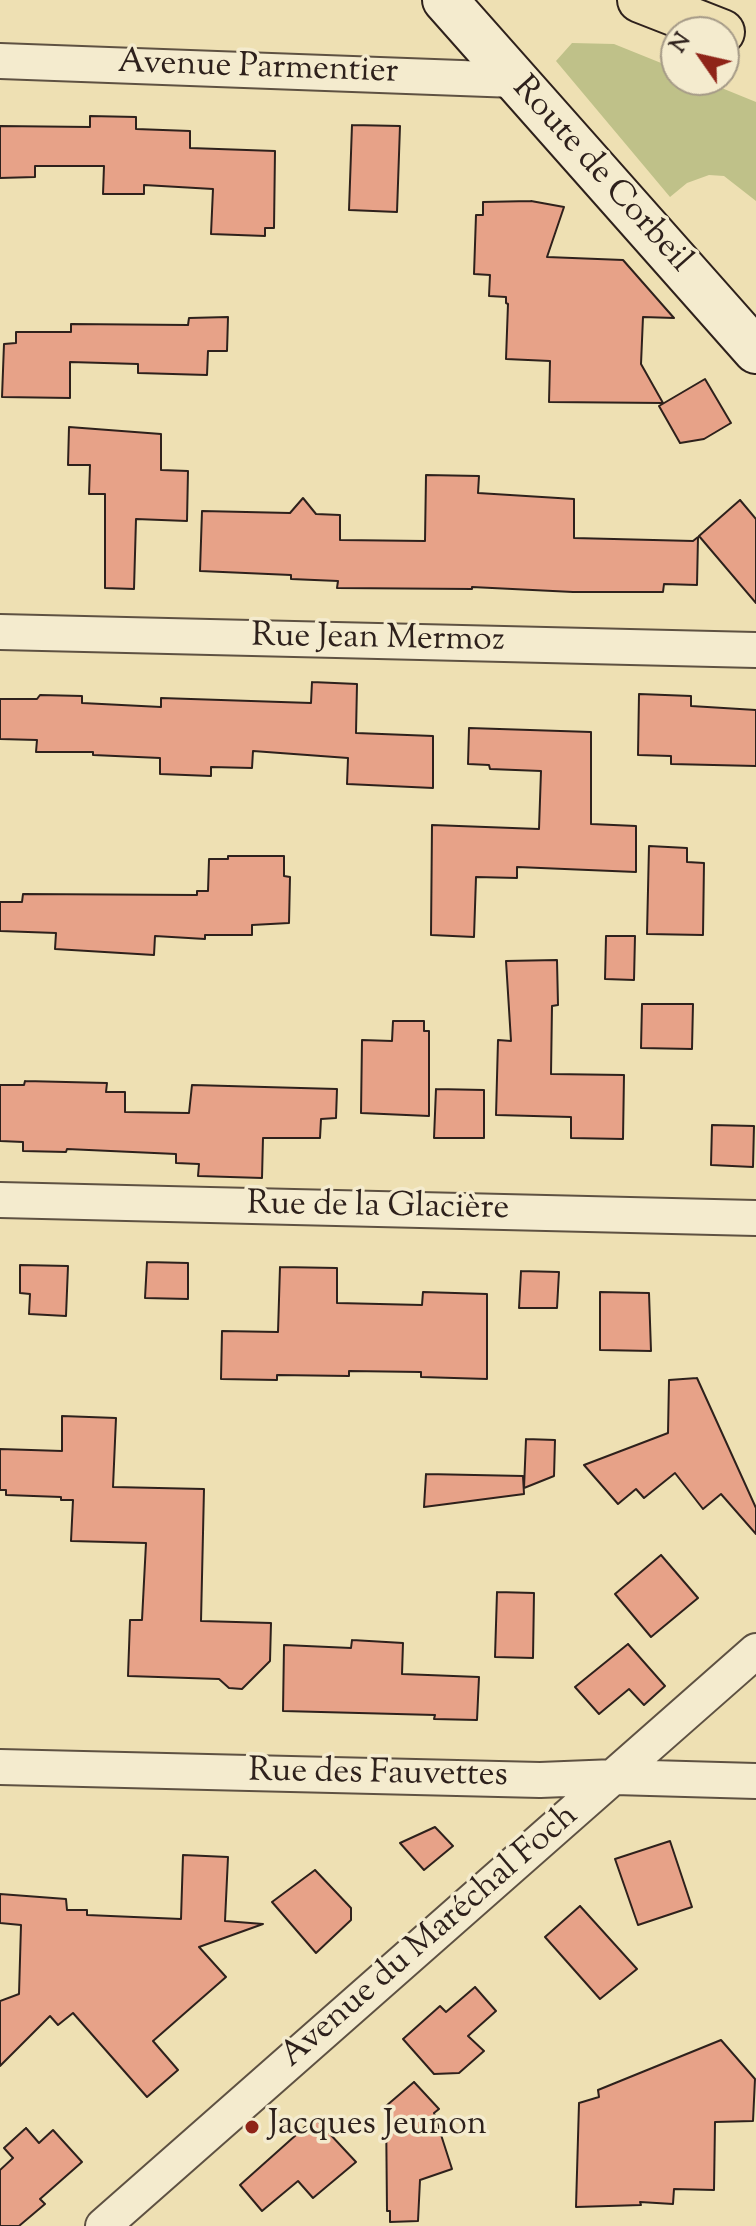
<!DOCTYPE html>
<html>
<head>
<meta charset="utf-8">
<style>
	body { margin:0 }
	#map { position:relative; width:756px; height:2226px; overflow:hidden; background:#eee0b3; font-family:"Sorts Mill Goudy",serif }
	canvas { display:block }
	.north { position:absolute; left:660px; top:16px; width:80px; height:80px; box-sizing:border-box; background:#f4ebce; border:2px solid #a59a87; border-radius:50%; rotate:304deg; font-size:22px; font-weight:700; line-height:32px; text-align:center; color:#2e211c }
	.north::after { content:''; display:block; margin:auto; width:28px; height:36px; background:#8f2418; clip-path:polygon(50% 0,100% 100%,50% 72%,0 100%) }
</style>
</head>
<body>
<div id="map">
<canvas width="756" height="2226"></canvas>
<div class="north">N</div>
</div>
<script>
const ctx = document.querySelector('canvas').getContext('2d');
ctx.lineJoin = 'round';
function fillPath(path, color) { ctx.fillStyle = color; ctx.fill(path, 'evenodd'); }
const shape = rows => new Path2D(rows.map(r => 'M' + r).join(''));
function strokePath(path, color, width, dash) { ctx.strokeStyle = color; ctx.lineWidth = width; ctx.lineCap = dash ? 'butt' : 'round'; ctx.setLineDash(dash || []); ctx.stroke(path); }
function write(font, color, halo, rows, align = 'center') {
  ctx.font = font + ' "Sorts Mill Goudy",serif'; ctx.lineWidth = 7; ctx.setLineDash([]); ctx.textBaseline = 'middle'; ctx.strokeStyle = halo; ctx.fillStyle = color; for (const [text, x, y, turn = 0] of rows) {
    ctx.save(); ctx.translate(x, y); ctx.rotate((+turn || 0) * Math.PI / 180); ctx.textAlign = isNaN(turn) ? turn : align; if (halo) ctx.strokeText(text, 0, 0); ctx.fillText(text, 0, 0); ctx.restore();
  }
}
fillPath(shape([
	[572,43,614,44,676,69,676,80,702,80,756,102,756,201,724,176,709,175,687,183,670,197,556,61]
]), '#bfc189');
const building = shape([
	[90,116,136,117,136,129,190,131,190,148,275,151,274,228,265,228,265,236,211,234,213,189,144,185,144,194,103,194,104,166,35,166,35,177,0,178,0,126,90,127,90,116],
	[352,125,400,126,397,212,349,210,352,125],
	[531,201,564,207,547,257,623,260,674,318,643,317,641,364,663,403,549,402,550,361,506,359,508,304,506,303,506,297,489,296,490,275,474,274,476,215,483,215,483,202,531,201],
	[228,317,227,351,208,351,207,375,138,373,138,364,70,362,70,398,2,397,4,344,16,343,16,332,71,332,71,324,188,325,189,318,228,317],
	[705,379,731,423,704,439,680,443,659,406,705,379],
	[69,427,161,434,161,470,188,471,187,521,136,519,134,589,105,588,105,494,89,494,90,465,68,465,69,427],
	[426,475,479,476,478,493,574,499,574,538,693,541,698,537,697,585,664,584,663,592,573,592,472,587,472,589,337,588,338,581,291,579,291,575,200,571,202,511,290,513,303,498,316,514,340,515,340,540,425,541,426,475],
	[740,500,756,519,756,603,699,536,740,500],
	[312,682,357,684,356,733,433,736,433,788,347,784,348,758,253,751,252,768,211,767,211,776,160,774,160,758,93,755,93,752,36,752,37,740,0,739,0,699,37,699,40,695,82,696,82,703,161,707,161,698,311,703,312,682],
	[639,694,691,696,691,706,756,710,756,766,671,764,671,756,638,755,639,694],
	[469,728,591,732,591,824,636,826,636,872,517,867,517,878,476,877,474,937,431,935,432,825,539,829,541,771,490,769,489,765,468,764,469,728],
	[649,846,687,848,687,862,704,863,703,935,647,934,649,846],
	[228,856,284,856,284,876,290,877,289,923,252,925,252,935,205,935,205,939,155,936,154,955,55,949,56,933,0,931,0,902,22,902,23,894,197,895,197,891,208,891,209,859,228,859,228,856],
	[606,936,635,936,634,980,605,979,606,936],
	[557,960,558,1005,552,1006,551,1074,624,1075,623,1139,571,1138,571,1117,496,1115,498,1040,511,1041,506,961,557,960],
	[642,1004,693,1004,692,1049,641,1048,642,1004],
	[393,1021,424,1021,424,1031,429,1031,429,1116,361,1113,362,1040,392,1041,393,1021],
	[25,1081,107,1083,106,1092,125,1092,125,1112,189,1113,192,1085,337,1089,336,1118,321,1119,320,1138,263,1138,262,1178,198,1176,199,1164,176,1163,176,1154,67,1149,66,1152,23,1151,23,1142,0,1141,0,1085,24,1085,25,1081],
	[436,1089,484,1090,484,1138,434,1138,436,1089],
	[712,1125,754,1126,753,1167,711,1165,712,1125],
	[147,1262,188,1263,188,1299,145,1298,147,1262],
	[20,1265,68,1266,66,1316,29,1314,30,1294,20,1293,20,1265],
	[280,1267,337,1268,337,1303,422,1305,423,1292,487,1294,487,1379,421,1377,421,1372,349,1371,349,1376,277,1375,277,1380,221,1379,222,1331,278,1332,280,1267],
	[521,1271,559,1272,557,1308,519,1308,521,1271],
	[600,1292,649,1293,651,1351,600,1350,600,1292],
	[697,1378,756,1508,756,1534,721,1494,703,1509,675,1473,644,1498,636,1489,618,1504,584,1465,668,1433,669,1380,697,1378],
	[62,1416,116,1418,113,1487,204,1489,201,1621,271,1623,270,1661,242,1689,229,1688,219,1679,128,1676,130,1620,142,1620,146,1543,71,1541,73,1500,61,1500,61,1497,6,1495,6,1490,0,1490,0,1449,62,1451,62,1416],
	[526,1439,555,1440,554,1476,524,1488,526,1439],
	[426,1474,523,1476,524,1494,424,1507,426,1474],
	[661,1555,698,1598,651,1637,615,1594,661,1555],
	[497,1592,534,1593,533,1658,495,1657,497,1592],
	[352,1640,403,1643,402,1674,479,1677,477,1720,434,1719,435,1715,283,1711,284,1645,351,1648,352,1640],
	[628,1644,665,1686,644,1705,629,1689,599,1714,575,1687,628,1644],
	[435,1827,453,1846,424,1870,400,1843,435,1827],
	[670,1841,692,1907,638,1925,615,1859,670,1841],
	[183,1855,228,1857,225,1921,263,1924,199,1947,226,1977,153,2041,178,2070,147,2097,73,2013,58,2025,50,2016,0,2066,0,2001,19,1994,21,1925,0,1923,0,1894,66,1899,67,1910,87,1910,87,1915,181,1919,183,1855],
	[315,1870,351,1908,351,1920,316,1953,272,1902,315,1870],
	[580,1906,637,1969,600,1999,545,1937,580,1906],
	[475,1987,496,2011,468,2036,484,2051,459,2073,434,2074,403,2039,440,2006,446,2012,475,1987],
	[721,2040,755,2079,753,2121,715,2122,714,2190,674,2189,673,2204,640,2202,641,2205,576,2207,579,2103,599,2097,598,2090,721,2040],
	[414,2082,439,2109,434,2113,452,2169,420,2180,418,2221,390,2222,390,2211,387,2211,386,2106,414,2082],
	[315,2118,356,2162,313,2198,298,2181,262,2211,240,2185,315,2118],
	[26,2128,39,2143,53,2130,82,2162,40,2199,45,2204,19,2226,0,2226,0,2170,13,2158,4,2148,26,2128]
]);
fillPath(building, '#e7a288');
strokePath(building, '#2e211c', 2);
const minor = shape([
	[0,61,515,80],
	[0,632,756,650],
	[0,1200,756,1218],
	[0,1767,540,1780,615,1777,756,1781],
	[103,2226,756,1651]
]);
const secondary = shape([
	[445,0,756,351]
]);
const primary = shape([
	[640,0,722,32]
]);
strokePath(minor, '#5e5142', 38);
strokePath(secondary, '#2e211c', 48);
strokePath(primary, '#2e211c', 48);
strokePath(minor, '#f4ebce', 34);
strokePath(secondary, '#f4ebce', 44);
strokePath(primary, '#eee0b3', 44);
for (const [x, y, r, color] of [
	[252,2127,8,"#8f2418"]
]) { const dot = new Path2D(); dot.arc(x, y, r, 0, 2 * Math.PI); ctx.fillStyle = color; ctx.fill(dot); strokePath(dot, '#f4ebce', 3); }
write('34px', '#2e211c', '#f4ebce', [
	["Avenue Parmentier",258,70,2],
	["Route de Corbeil",600,176,48],
	["Rue Jean Mermoz",378,641,1],
	["Rue de la Glacière",378,1209,1],
	["Rue des Fauvettes",378,1776,1],
	["Avenue du Maréchal Foch",431,1938,-41]
]);
write('34px', '#2e211c', '#f4ebce', [
	["Jacques Jeunon",268,2127]
], 'left');
</script>
</body>
</html>
